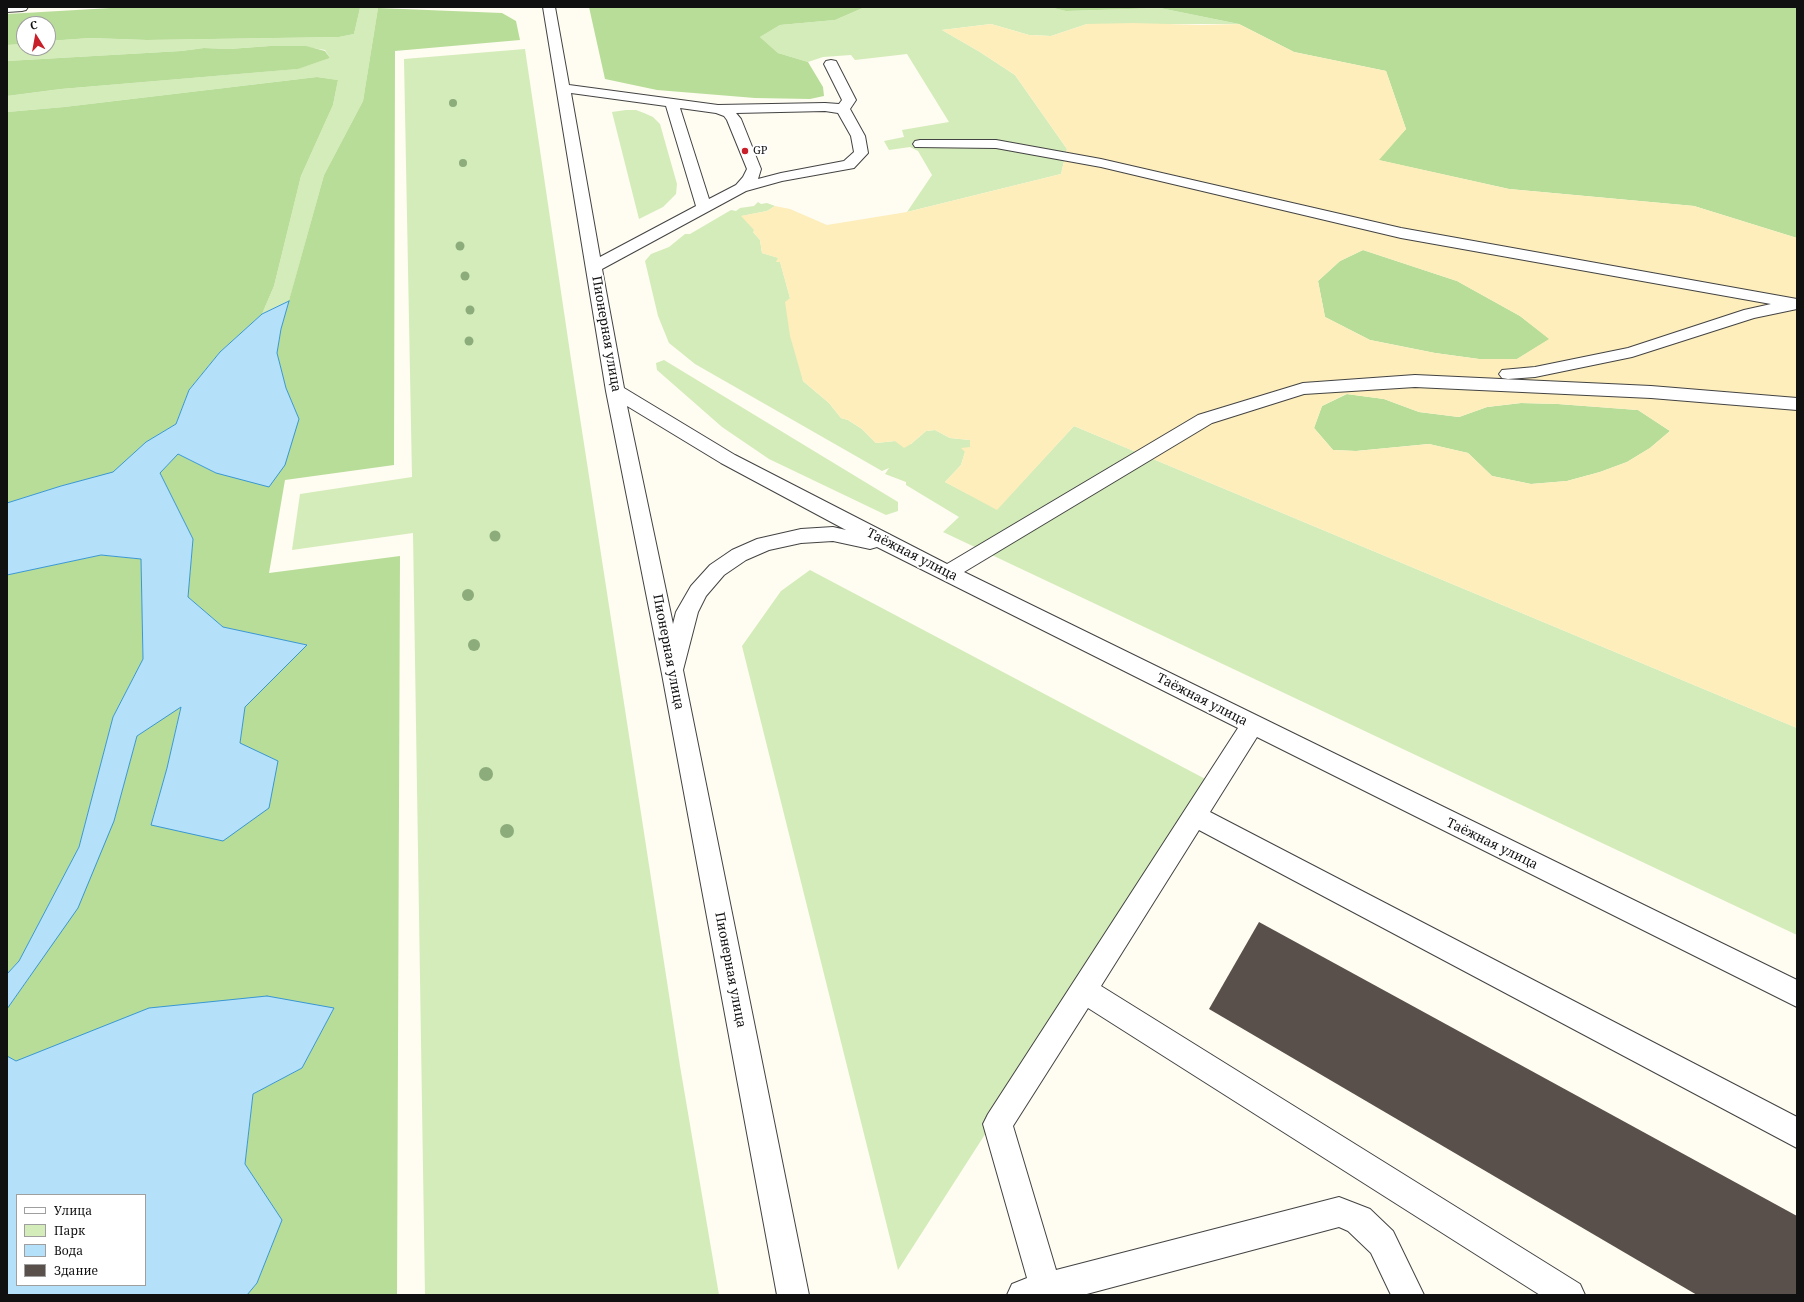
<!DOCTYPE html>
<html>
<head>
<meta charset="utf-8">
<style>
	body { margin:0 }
	#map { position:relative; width:1804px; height:1302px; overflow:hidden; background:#fffcf2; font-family:"Noto Serif",serif }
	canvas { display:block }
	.frame { position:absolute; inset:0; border:8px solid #101010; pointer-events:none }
	.legend { position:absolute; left:16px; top:1194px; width:130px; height:92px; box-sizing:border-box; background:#fff; border:1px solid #9f9f9f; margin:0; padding:5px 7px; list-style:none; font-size:12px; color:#101010 }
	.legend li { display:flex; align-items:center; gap:8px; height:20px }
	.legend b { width:20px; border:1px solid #9f9f9f }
	.north { position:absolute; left:16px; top:16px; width:40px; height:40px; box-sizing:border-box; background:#fff; border:1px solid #9f9f9f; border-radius:50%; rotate:349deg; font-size:11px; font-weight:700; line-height:16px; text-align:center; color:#101010 }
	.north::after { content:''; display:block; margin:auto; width:14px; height:18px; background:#c7202a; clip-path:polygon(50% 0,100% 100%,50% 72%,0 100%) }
</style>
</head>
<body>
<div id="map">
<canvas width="1804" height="1302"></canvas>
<div class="frame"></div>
<ul class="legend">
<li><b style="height:5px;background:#fff"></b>Улица</li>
<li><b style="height:11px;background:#d4ecb9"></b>Парк</li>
<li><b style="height:11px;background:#b4e0f9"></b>Вода</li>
<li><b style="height:11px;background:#59504b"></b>Здание</li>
</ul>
<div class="north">С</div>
</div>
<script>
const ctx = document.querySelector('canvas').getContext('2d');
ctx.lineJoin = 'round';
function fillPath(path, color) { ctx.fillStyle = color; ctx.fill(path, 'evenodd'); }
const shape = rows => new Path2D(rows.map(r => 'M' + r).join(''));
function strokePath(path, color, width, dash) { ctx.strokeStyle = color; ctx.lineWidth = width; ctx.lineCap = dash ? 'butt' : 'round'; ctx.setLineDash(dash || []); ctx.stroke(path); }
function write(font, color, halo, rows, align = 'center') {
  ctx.font = font + ' "Noto Serif",serif'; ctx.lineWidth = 4; ctx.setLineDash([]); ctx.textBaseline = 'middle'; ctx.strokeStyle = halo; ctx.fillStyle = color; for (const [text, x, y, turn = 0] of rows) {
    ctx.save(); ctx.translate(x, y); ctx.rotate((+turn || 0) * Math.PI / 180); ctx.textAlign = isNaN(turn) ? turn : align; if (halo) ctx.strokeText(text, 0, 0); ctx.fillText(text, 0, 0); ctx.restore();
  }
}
fillPath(shape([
	[865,7,1049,7,1066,11,1160,8,1239,24,1087,24,1051,36,1029,35,991,24,942,30,980,52,1015,75,1067,149,1061,174,907,212,932,175,918,151,910,147,889,150,884,141,904,137,902,130,949,122,907,54,855,60,851,55,823,57,808,62,778,53,760,37,780,25,835,20],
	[360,8,378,8,363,101,324,175,289,301,262,314,274,286,301,176,333,105,338,80,317,77,64,107,7,112,7,96,61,89,297,69,330,58,325,50,306,47,270,46,229,49,204,48,181,51,7,61,7,45,24,44,24,48,48,48,48,41,90,38,147,40,339,37,354,34],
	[525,49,572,366,680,1066,719,1295,425,1295,413,533,292,550,300,494,412,477,404,59],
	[626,110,636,110,644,113,653,117,660,124,677,184,676,194,663,207,639,219,612,112],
	[758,202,761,204,767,203,775,206,767,211,742,216,755,230,753,232,760,240,762,253,779,258,790,298,803,381,829,403,841,418,848,420,862,429,876,443,895,441,911,444,926,431,935,430,950,438,970,440,970,447,965,452,961,465,945,482,997,509,1074,426,1797,728,1797,935,943,532,959,517,906,485,906,482,885,474,889,468,882,471,695,364,669,343,658,316,645,261,651,254,669,247,685,234,690,234,731,210,736,211,740,208,754,206],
	[664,360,898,502,898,511,886,515,769,459,722,427,657,370,656,363],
	[810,570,1211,782,898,1270,742,646,781,591]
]), '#d4ecb9');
fillPath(shape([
	[128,7,270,7,360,8,354,34,339,37,147,40,90,38,48,41,48,24,24,24,24,44,7,45,7,14],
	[589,7,865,7,835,20,780,25,760,37,778,53,808,62,823,87,824,96,810,99,755,98,657,90,605,79],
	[1049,7,1797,7,1797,238,1694,206,1509,189,1378,160,1406,129,1386,71,1294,52,1239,24,1160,8,1066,11],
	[378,8,502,13,516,21,520,40,395,51,394,465,285,480,269,573,400,556,397,1295,247,1295,257,1283,282,1220,245,1164,253,1094,302,1068,334,1008,16,1061,7,1056,7,1009,29,978,114,821,137,736,181,706,167,768,151,824,240,743,245,706,306,645,223,627,188,597,193,539,160,473,178,454,216,473,299,419,286,388,277,353,281,329,324,175,363,101],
	[270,46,306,46,325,51,330,58,298,69,61,89,7,96,7,61,181,51,204,48,229,49],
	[317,77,338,80,333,105,301,176,274,286,262,314,220,352,189,390,176,424,146,442,113,473,61,486,7,503,7,112,64,107],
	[1363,250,1457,281,1520,316,1550,339,1517,359,1479,359,1435,353,1370,340,1325,317,1318,281,1340,261],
	[1347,394,1384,399,1419,412,1459,417,1487,407,1521,403,1558,404,1638,410,1670,431,1650,448,1627,462,1600,472,1567,481,1531,484,1492,476,1468,453,1429,444,1356,451,1333,450,1314,428,1322,406],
	[101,555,141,559,143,659,113,717,79,847,19,961,7,974,7,575]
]), '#b8dd98');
fillPath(shape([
	[1133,23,1202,25,1239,24,1294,52,1386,71,1406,129,1379,160,1509,189,1694,206,1797,238,1797,728,1074,426,997,510,945,482,961,465,965,452,961,448,970,447,970,440,950,438,935,430,926,431,911,444,904,448,895,441,876,443,862,429,848,420,841,418,829,403,803,381,790,336,785,302,790,298,780,262,776,262,778,258,762,253,760,240,753,232,754,230,741,216,767,211,775,206,790,209,827,225,907,212,1061,174,1067,149,1015,75,980,52,942,30,991,24,1029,35,1051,36,1087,24],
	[1363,250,1457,281,1520,316,1549,339,1517,359,1479,359,1435,353,1370,340,1325,317,1318,281,1340,261],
	[1346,394,1384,399,1419,412,1459,417,1487,407,1521,403,1558,404,1638,410,1670,431,1650,448,1627,462,1600,472,1567,481,1531,484,1492,476,1468,453,1429,444,1356,451,1333,450,1314,428,1322,406]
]), '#fdeebc');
const water = shape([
	[289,301,281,329,277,353,286,388,299,419,285,465,269,487,216,473,178,454,160,473,193,539,188,597,223,627,307,645,245,707,240,743,278,761,269,808,223,841,151,825,167,768,181,707,137,736,114,821,78,908,7,1009,7,974,19,961,79,847,113,717,143,659,141,559,101,555,7,575,7,503,61,486,113,472,146,442,176,424,189,390,220,352,262,314,289,301],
	[267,996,334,1008,302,1068,253,1094,245,1164,282,1220,257,1283,247,1295,7,1295,7,1056,16,1061,149,1008,267,996],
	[17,1195,145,1195,145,1285,17,1285,17,1195]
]);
fillPath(water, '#b4e0f9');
strokePath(water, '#3897d3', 1);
fillPath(shape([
	[1259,922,1797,1216,1797,1295,1697,1295,1209,1009]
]), '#59504b');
const minor = shape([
	[7,7,28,7,26,10,22,11,7,12,7,7],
	[543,7,555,7,569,85,718,105,825,103,839,104,842,100,824,64,826,61,831,60,836,61,856,100,850,109,865,136,868,153,854,168,782,181,746,191,602,269,624,388,735,455,947,564,1198,415,1303,383,1415,375,1651,386,1797,398,1797,410,1651,398,1415,387,1304,394,1212,423,964,572,1797,980,1797,1007,1257,737,1210,812,1797,1117,1797,1148,1199,830,1101,986,1580,1284,1585,1295,1540,1295,1088,1008,1013,1126,1056,1270,1339,1197,1370,1209,1393,1231,1424,1295,1391,1295,1371,1253,1348,1231,1339,1227,1083,1295,1007,1295,1012,1284,1027,1278,983,1124,988,1114,1238,728,877,547,870,549,833,541,801,543,769,550,746,560,724,575,706,596,698,612,683,670,809,1295,777,1295,662,674,606,391,543,7],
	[571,93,666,106,696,206,600,257,571,93],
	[680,108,716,113,724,116,727,120,747,169,743,177,736,185,709,199,680,108],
	[825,111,838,113,851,136,854,152,844,161,781,173,758,179,761,169,741,119,736,113,825,111],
	[627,406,721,463,846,530,833,527,801,529,757,539,732,550,710,565,691,586,676,612,673,624,627,406],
	[920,140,996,140,1101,159,1401,228,1797,299,1797,309,1754,318,1632,357,1535,377,1508,379,1502,378,1499,374,1502,370,1535,367,1628,348,1744,310,1771,304,1401,238,1101,167,996,148,915,147,913,144,915,141,920,140]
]);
strokePath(minor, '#434343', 2);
fillPath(minor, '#fff');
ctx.fillStyle = '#8cac7c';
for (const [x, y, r] of [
	[453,103,4],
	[463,163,4],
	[460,246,4.5],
	[465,276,4.5],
	[470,310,4.5],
	[469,341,4.5],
	[495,536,5.5],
	[468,595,6],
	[474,645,6],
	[486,774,7],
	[507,831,7]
]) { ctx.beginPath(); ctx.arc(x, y, r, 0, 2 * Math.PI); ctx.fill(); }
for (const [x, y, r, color] of [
	[745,151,4,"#c7202a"]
]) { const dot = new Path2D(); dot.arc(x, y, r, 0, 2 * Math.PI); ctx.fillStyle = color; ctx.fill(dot); strokePath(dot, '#fff', 1.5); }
write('11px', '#101010', '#fff', [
	["GP",753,151]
], 'left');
write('13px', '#101010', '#fff', [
	["Пионерная улица",606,334,80],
	["Таёжная улица",912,555,27],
	["Пионерная улица",668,652,79],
	["Таёжная улица",1202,700,27],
	["Таёжная улица",1492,844,26],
	["Пионерная улица",730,970,79]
]);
</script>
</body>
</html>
